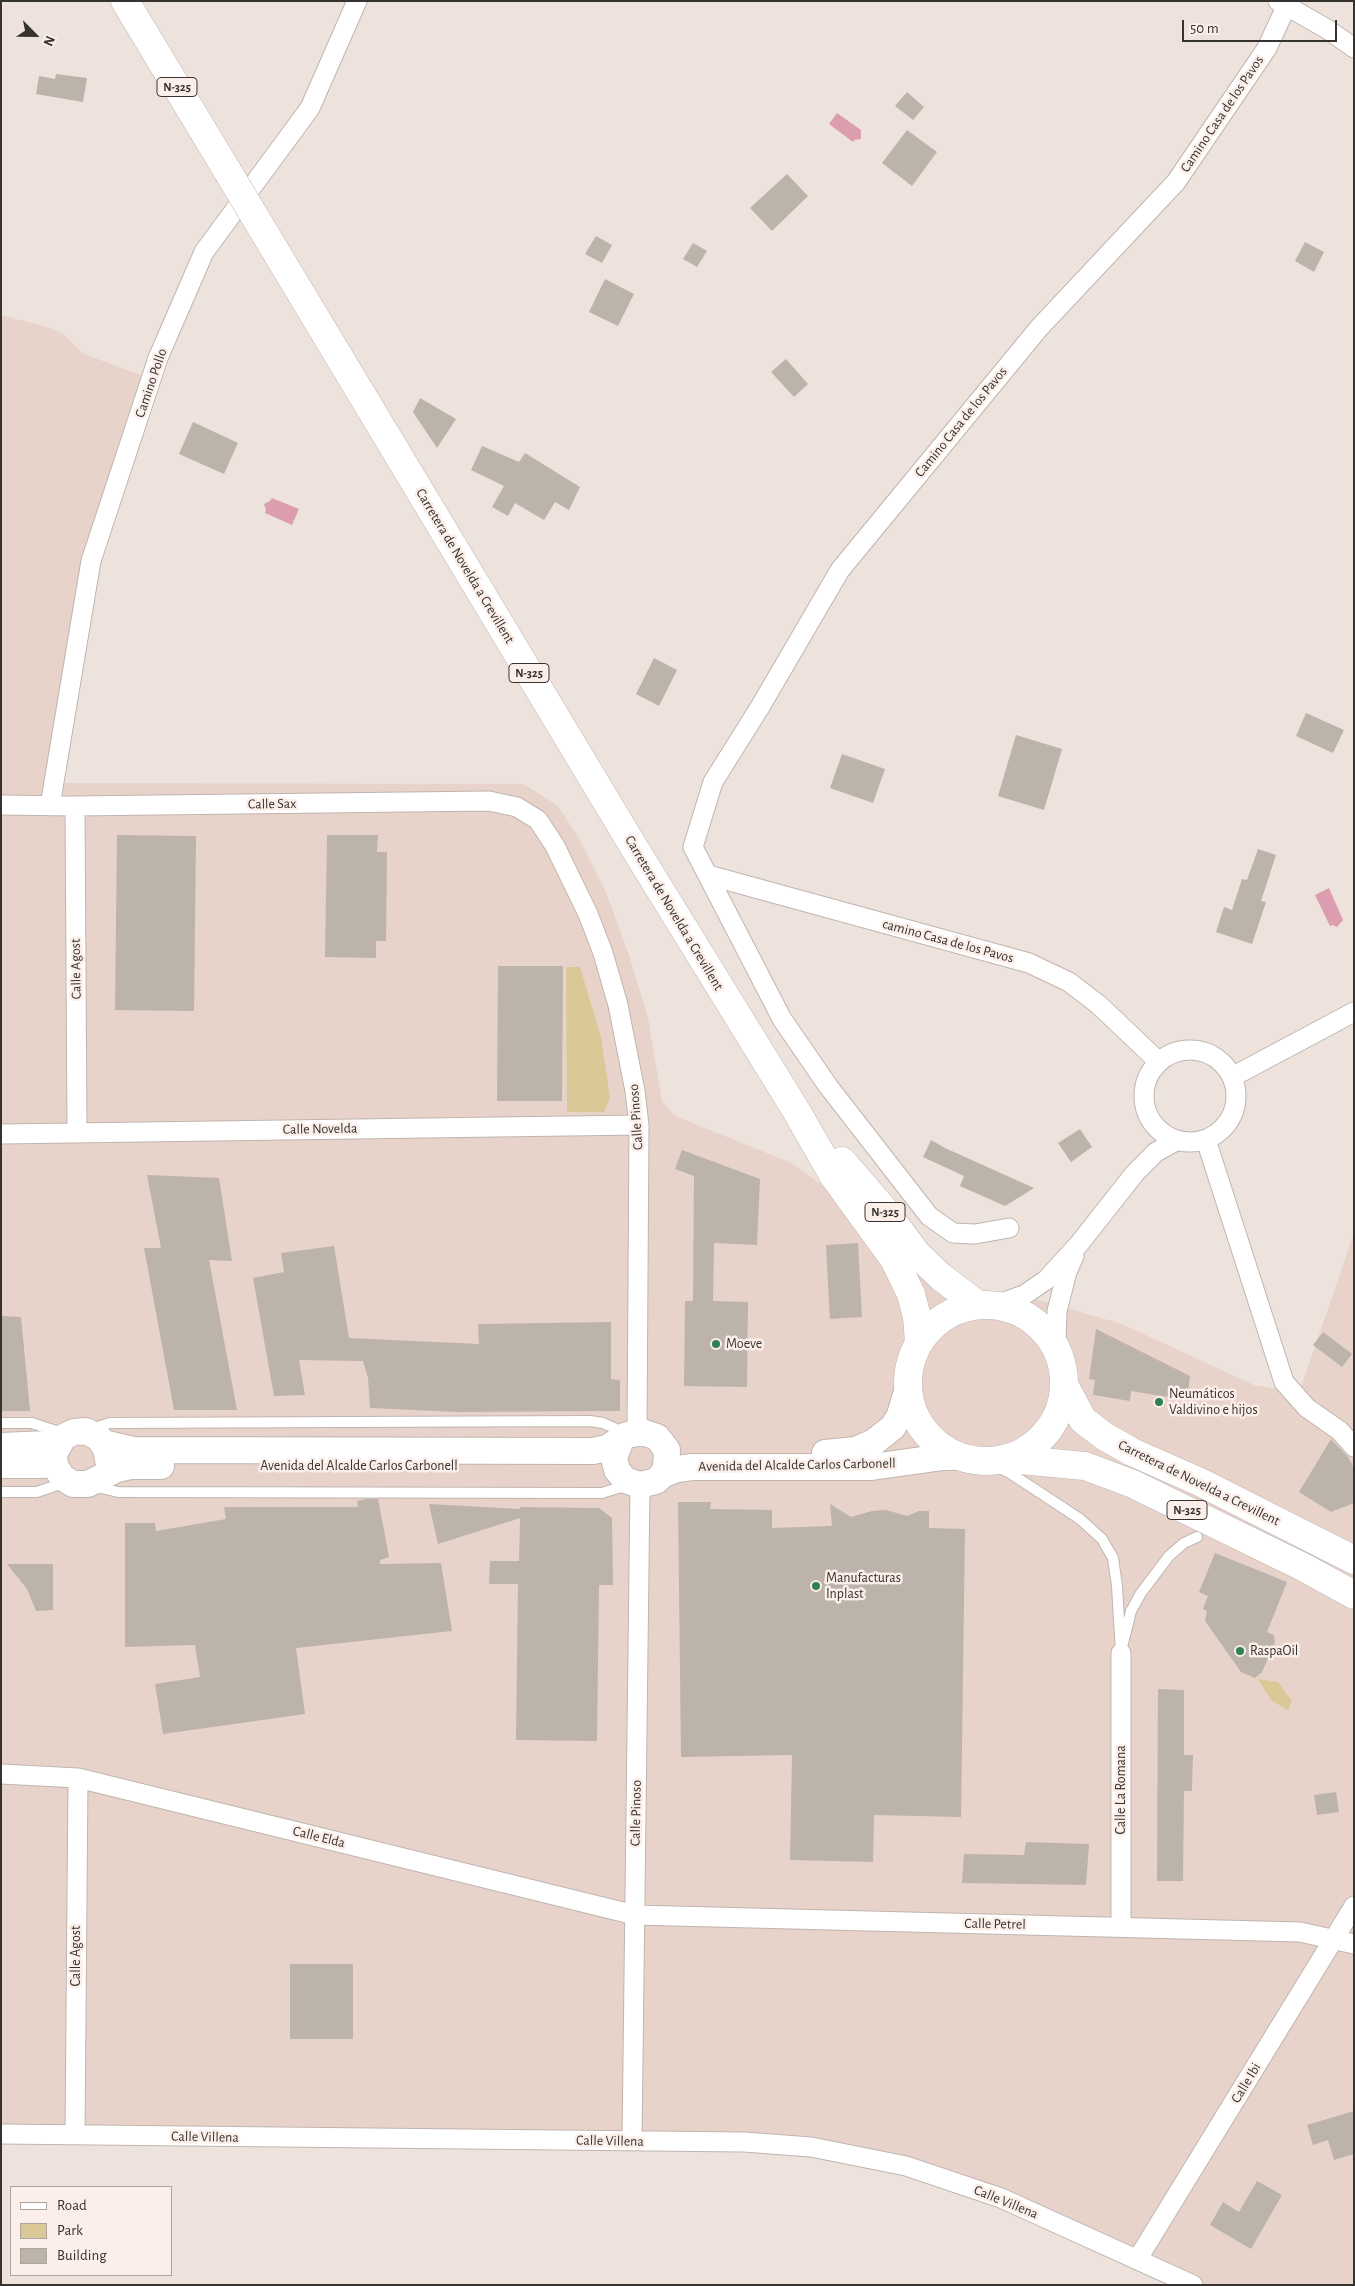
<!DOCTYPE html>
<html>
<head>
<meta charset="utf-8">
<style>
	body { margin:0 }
	#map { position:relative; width:1355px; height:2286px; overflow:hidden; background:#eee2dd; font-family:"Alegreya Sans",sans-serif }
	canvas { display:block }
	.frame { position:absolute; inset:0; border:2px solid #36322f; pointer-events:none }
	.legend { position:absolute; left:10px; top:2186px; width:162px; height:90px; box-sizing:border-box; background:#fcefea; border:1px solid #ada39f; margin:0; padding:6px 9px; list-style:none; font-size:15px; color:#36322f }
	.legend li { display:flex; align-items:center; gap:10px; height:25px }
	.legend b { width:25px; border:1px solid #ada39f }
	.north { position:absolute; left:10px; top:10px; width:50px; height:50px; -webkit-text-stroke:4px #fcefea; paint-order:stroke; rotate:113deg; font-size:14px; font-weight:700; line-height:20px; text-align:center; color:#36322f }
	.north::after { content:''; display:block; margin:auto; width:18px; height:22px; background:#36322f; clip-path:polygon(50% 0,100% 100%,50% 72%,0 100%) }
	.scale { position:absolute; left:1182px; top:20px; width:155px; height:22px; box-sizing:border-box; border:2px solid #36322f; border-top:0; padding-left:6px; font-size:15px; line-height:18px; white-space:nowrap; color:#36322f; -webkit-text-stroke:4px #fcefea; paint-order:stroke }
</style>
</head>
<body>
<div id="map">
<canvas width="1355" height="2286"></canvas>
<div class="frame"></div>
<ul class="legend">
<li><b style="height:6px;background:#fff"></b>Road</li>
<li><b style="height:14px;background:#dbc897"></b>Park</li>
<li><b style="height:14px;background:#bcb3aa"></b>Building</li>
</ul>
<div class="north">N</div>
<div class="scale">50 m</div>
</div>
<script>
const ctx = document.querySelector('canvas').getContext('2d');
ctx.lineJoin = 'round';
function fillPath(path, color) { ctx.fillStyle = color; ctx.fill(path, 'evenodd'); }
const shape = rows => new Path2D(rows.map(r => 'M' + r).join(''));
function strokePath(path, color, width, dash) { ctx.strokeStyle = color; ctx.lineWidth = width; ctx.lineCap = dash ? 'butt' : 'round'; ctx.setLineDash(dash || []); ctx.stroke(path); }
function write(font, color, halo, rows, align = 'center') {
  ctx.font = font + ' "Alegreya Sans",sans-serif'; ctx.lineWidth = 5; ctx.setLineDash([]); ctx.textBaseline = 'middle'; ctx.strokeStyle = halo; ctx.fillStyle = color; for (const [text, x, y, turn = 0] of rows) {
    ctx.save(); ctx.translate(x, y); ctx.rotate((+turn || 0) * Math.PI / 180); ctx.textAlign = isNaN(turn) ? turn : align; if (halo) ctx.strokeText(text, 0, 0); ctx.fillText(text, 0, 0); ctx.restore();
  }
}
fillPath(shape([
	[1,315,51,328,63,334,84,354,151,379,91,561,54,783,524,784,558,806,580,840,606,892,629,955,648,1018,662,1101,675,1116,789,1162,970,1286,991,1293,1011,1292,1122,1324,1254,1385,1299,1393,1354,1233,1354,2285,1193,2285,1001,2198,811,2147,1,2134]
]), '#e8d3cb');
fillPath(shape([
	[566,967,580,967,601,1037,610,1097,604,1112,567,1112],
	[1258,1679,1278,1682,1292,1701,1288,1710,1272,1701]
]), '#dbc897');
fillPath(shape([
	[837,113,861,130,861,139,854,140,853,142,829,124],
	[272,498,299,509,292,525,265,513,266,510,264,504,270,501],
	[1329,888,1343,920,1337,927,1333,925,1330,926,1315,895]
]), '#dc9dae');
fillPath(shape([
	[56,74,87,78,83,102,36,94,39,76,55,79],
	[907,92,924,107,913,120,895,106],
	[907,130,937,152,912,186,882,163],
	[787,174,808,196,772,231,750,208],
	[596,236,612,245,602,263,585,254],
	[1305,242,1324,252,1314,272,1295,261],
	[693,243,707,251,697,267,683,259],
	[605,279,634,294,618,326,589,312],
	[786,359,808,384,794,397,771,372],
	[420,398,456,419,437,448,413,412],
	[193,422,238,443,224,474,179,454],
	[482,446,519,462,525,453,580,487,569,510,555,502,544,520,515,503,508,516,492,507,504,486,471,470],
	[654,658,677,670,659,706,636,694],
	[1306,713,1344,730,1333,753,1296,736],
	[1016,735,1062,749,1044,810,998,796],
	[842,754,885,769,873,803,830,788],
	[117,835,196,836,194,1011,115,1010],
	[327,835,378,835,377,852,387,852,386,941,376,941,376,958,325,957],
	[1258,849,1276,855,1261,901,1266,902,1252,944,1216,932,1224,907,1232,910,1242,879,1247,880],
	[498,966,563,966,562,1101,497,1101],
	[1080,1129,1092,1147,1071,1162,1058,1143],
	[931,1140,945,1148,1034,1188,1005,1206,960,1186,964,1176,923,1157],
	[682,1150,760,1179,757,1245,714,1243,713,1301,748,1302,747,1387,684,1386,685,1301,693,1301,694,1176,675,1169],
	[147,1175,219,1178,232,1261,209,1260,237,1410,174,1410,144,1248,161,1248],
	[858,1243,862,1317,830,1319,826,1245],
	[334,1246,349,1338,479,1344,478,1324,611,1322,611,1379,620,1380,620,1411,457,1412,370,1408,368,1378,363,1361,299,1360,305,1395,274,1396,253,1278,284,1272,281,1253],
	[1,1316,21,1317,30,1411,1,1411],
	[1096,1329,1190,1376,1187,1400,1131,1391,1130,1401,1093,1395,1095,1380,1089,1379],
	[1323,1332,1352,1354,1342,1367,1313,1345],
	[1331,1439,1348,1457,1354,1468,1354,1503,1331,1512,1299,1492],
	[366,1499,378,1499,389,1557,380,1560,380,1564,441,1563,452,1631,296,1648,305,1714,163,1734,155,1684,200,1677,195,1645,125,1647,125,1523,155,1523,156,1531,226,1519,224,1507,358,1507,357,1501],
	[678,1502,711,1502,710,1509,772,1510,772,1528,832,1526,830,1504,851,1517,872,1511,886,1510,907,1516,919,1511,929,1511,929,1528,965,1529,961,1817,874,1815,873,1862,790,1860,792,1755,681,1757],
	[429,1504,520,1509,520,1507,599,1508,612,1518,613,1585,599,1585,597,1741,516,1740,518,1584,489,1584,490,1561,519,1561,520,1518,438,1544],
	[1215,1553,1287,1582,1267,1632,1274,1635,1275,1642,1262,1672,1255,1678,1241,1672,1205,1621,1207,1611,1203,1609,1208,1596,1199,1592],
	[7,1564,53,1564,53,1610,36,1611,27,1589],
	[1158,1689,1184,1690,1184,1755,1193,1755,1192,1791,1184,1791,1183,1881,1157,1881],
	[1336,1792,1339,1812,1317,1815,1314,1795],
	[1026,1842,1089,1844,1086,1885,962,1883,964,1854,1024,1855],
	[290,1964,353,1964,353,2039,290,2039],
	[1354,2111,1354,2154,1334,2160,1328,2140,1313,2145,1307,2125],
	[1257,2181,1282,2195,1251,2249,1210,2225,1223,2202,1239,2212]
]), '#bcb3aa');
const lane = shape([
	[1,1423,32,1423,62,1433],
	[91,1429,110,1423,590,1421,603,1423,625,1433],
	[977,1461,995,1466,1010,1473,1080,1519,1102,1539,1113,1558,1117,1586,1121,1653],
	[93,1486,118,1492,602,1493,627,1485],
	[1,1492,37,1492,66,1482],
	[1123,1643,1131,1611,1141,1593,1169,1556,1184,1543,1197,1537]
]);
const street = shape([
	[1278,1,1327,29,1354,48],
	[1,805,75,806,489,801,517,807,538,820,555,846,588,914,603,953,618,1005,635,1091,639,1125,637,1432],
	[50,806,91,561,158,358,204,252,310,108,357,1],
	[75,806,77,1132],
	[708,875,1029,963,1069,982,1099,1005,1159,1062],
	'1144 1096a46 46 0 1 1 92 0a46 46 0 1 1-92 0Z',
	[1232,1077,1354,1012],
	[1,1134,639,1125],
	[1206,1140,1284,1382,1307,1408,1340,1431,1354,1447],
	[1009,1228,975,1234,953,1233,929,1216,828,1086,782,1019,693,847,713,782,760,707,840,570,1039,328,1176,182,1267,48,1286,7,1291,1],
	[996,1305,1024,1295,1046,1280,1079,1244,1135,1173,1156,1152,1176,1141],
	[1056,1344,1057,1311,1067,1272,1074,1256],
	[1121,1653,1121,1927],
	[1,1774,78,1778,635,1915,1300,1932,1354,1944],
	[1,2134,744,2142,811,2147,906,2166,1001,2198,1193,2285],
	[75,2135,78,1778],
	[632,2141,640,1485],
	[1137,2260,1354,1906]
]);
const secondary = shape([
	[63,1438,54,1454,55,1466,62,1477,73,1484,88,1484,117,1469,131,1466,161,1466],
	[103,1443,133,1450,593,1451,607,1448,627,1435,642,1432,657,1437,667,1450,666,1467,662,1475,656,1481,640,1485,625,1480,617,1470,614,1457,621,1440],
	[1,1446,49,1444,74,1432,86,1431,99,1438,106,1449,108,1460],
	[825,1453,856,1450,874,1442,893,1427,900,1415,908,1388],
	[1,1465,43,1465],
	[662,1475,677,1469,692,1467,872,1467,943,1457,963,1457]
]);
const highway = shape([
	[125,1,228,172],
	[264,232,635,849,797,1112,833,1175,894,1259,911,1294,917,1317,919,1342],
	[842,1161,885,1211,917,1254,941,1277,978,1305],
	'908 1383a78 78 0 1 1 156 0a78 78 0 1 1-156 0Z',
	[1064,1385,1083,1420,1104,1436,1132,1452,1202,1483,1354,1560],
	[1009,1459,1085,1466,1133,1484,1303,1567,1354,1595]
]);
strokePath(lane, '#c0b5af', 12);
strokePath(street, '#c0b5af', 21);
strokePath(secondary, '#c0b5af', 28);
strokePath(highway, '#c0b5af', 29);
strokePath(lane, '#fff', 10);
strokePath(street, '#fff', 19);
strokePath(secondary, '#fff', 26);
strokePath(highway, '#fff', 28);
const highwayBridge = shape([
	[228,172,264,232]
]);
strokePath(highwayBridge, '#c0b5af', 29, []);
strokePath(highwayBridge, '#fff', 28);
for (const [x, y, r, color] of [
	[716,1344,5,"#308151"],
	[1159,1402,5,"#308151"],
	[816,1586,5,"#308151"],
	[1240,1651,5,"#308151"]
]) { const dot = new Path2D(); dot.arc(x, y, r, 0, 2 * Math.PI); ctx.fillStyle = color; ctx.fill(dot); strokePath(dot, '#fcefea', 2); }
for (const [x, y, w] of [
	[177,87,40],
	[529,673,40],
	[885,1212,40],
	[1187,1510,40]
]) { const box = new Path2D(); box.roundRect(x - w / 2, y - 9.5, w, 19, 4); ctx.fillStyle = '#fcefea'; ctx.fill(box); strokePath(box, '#36322f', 1); }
write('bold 12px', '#36322f', null, [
	["N-325",177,87],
	["N-325",529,673],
	["N-325",885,1212],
	["N-325",1187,1510]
]);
write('14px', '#36322f', '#fcefea', [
	["Camino Casa de los Pavos",1222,114,-56],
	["Camino Pollo",151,383,-71],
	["Camino Casa de los Pavos",961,422,-51],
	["Carretera de Novelda a Crevillent",465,566,59],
	["Calle Sax",272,804,-1],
	["Carretera de Novelda a Crevillent",674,913,59],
	["camino Casa de los Pavos",948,941,15],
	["Calle Agost",76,969,-91],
	["Calle Pinoso",636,1117,-94],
	["Calle Novelda",320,1129,-1],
	["Avenida del Alcalde Carlos Carbonell",797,1465,-1],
	["Avenida del Alcalde Carlos Carbonell",359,1466],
	["Carretera de Novelda a Crevillent",1199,1483,26],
	["Calle La Romana",1121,1790,-90],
	["Calle Pinoso",636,1813,-89],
	["Calle Elda",319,1837,14],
	["Calle Petrel",995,1924,1],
	["Calle Agost",76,1956,-90],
	["Calle Ibi",1246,2083,-59],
	["Calle Villena",205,2137,1],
	["Calle Villena",610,2141,1],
	["Calle Villena",1006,2202,22]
]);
write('14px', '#36322f', '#fcefea', [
	["Moeve",726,1344],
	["Neumáticos",1169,1394],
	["Valdivino e hijos",1169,1410],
	["Manufacturas",826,1578],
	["Inplast",826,1594],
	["RaspaOil",1250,1651]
], 'left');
</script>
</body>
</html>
